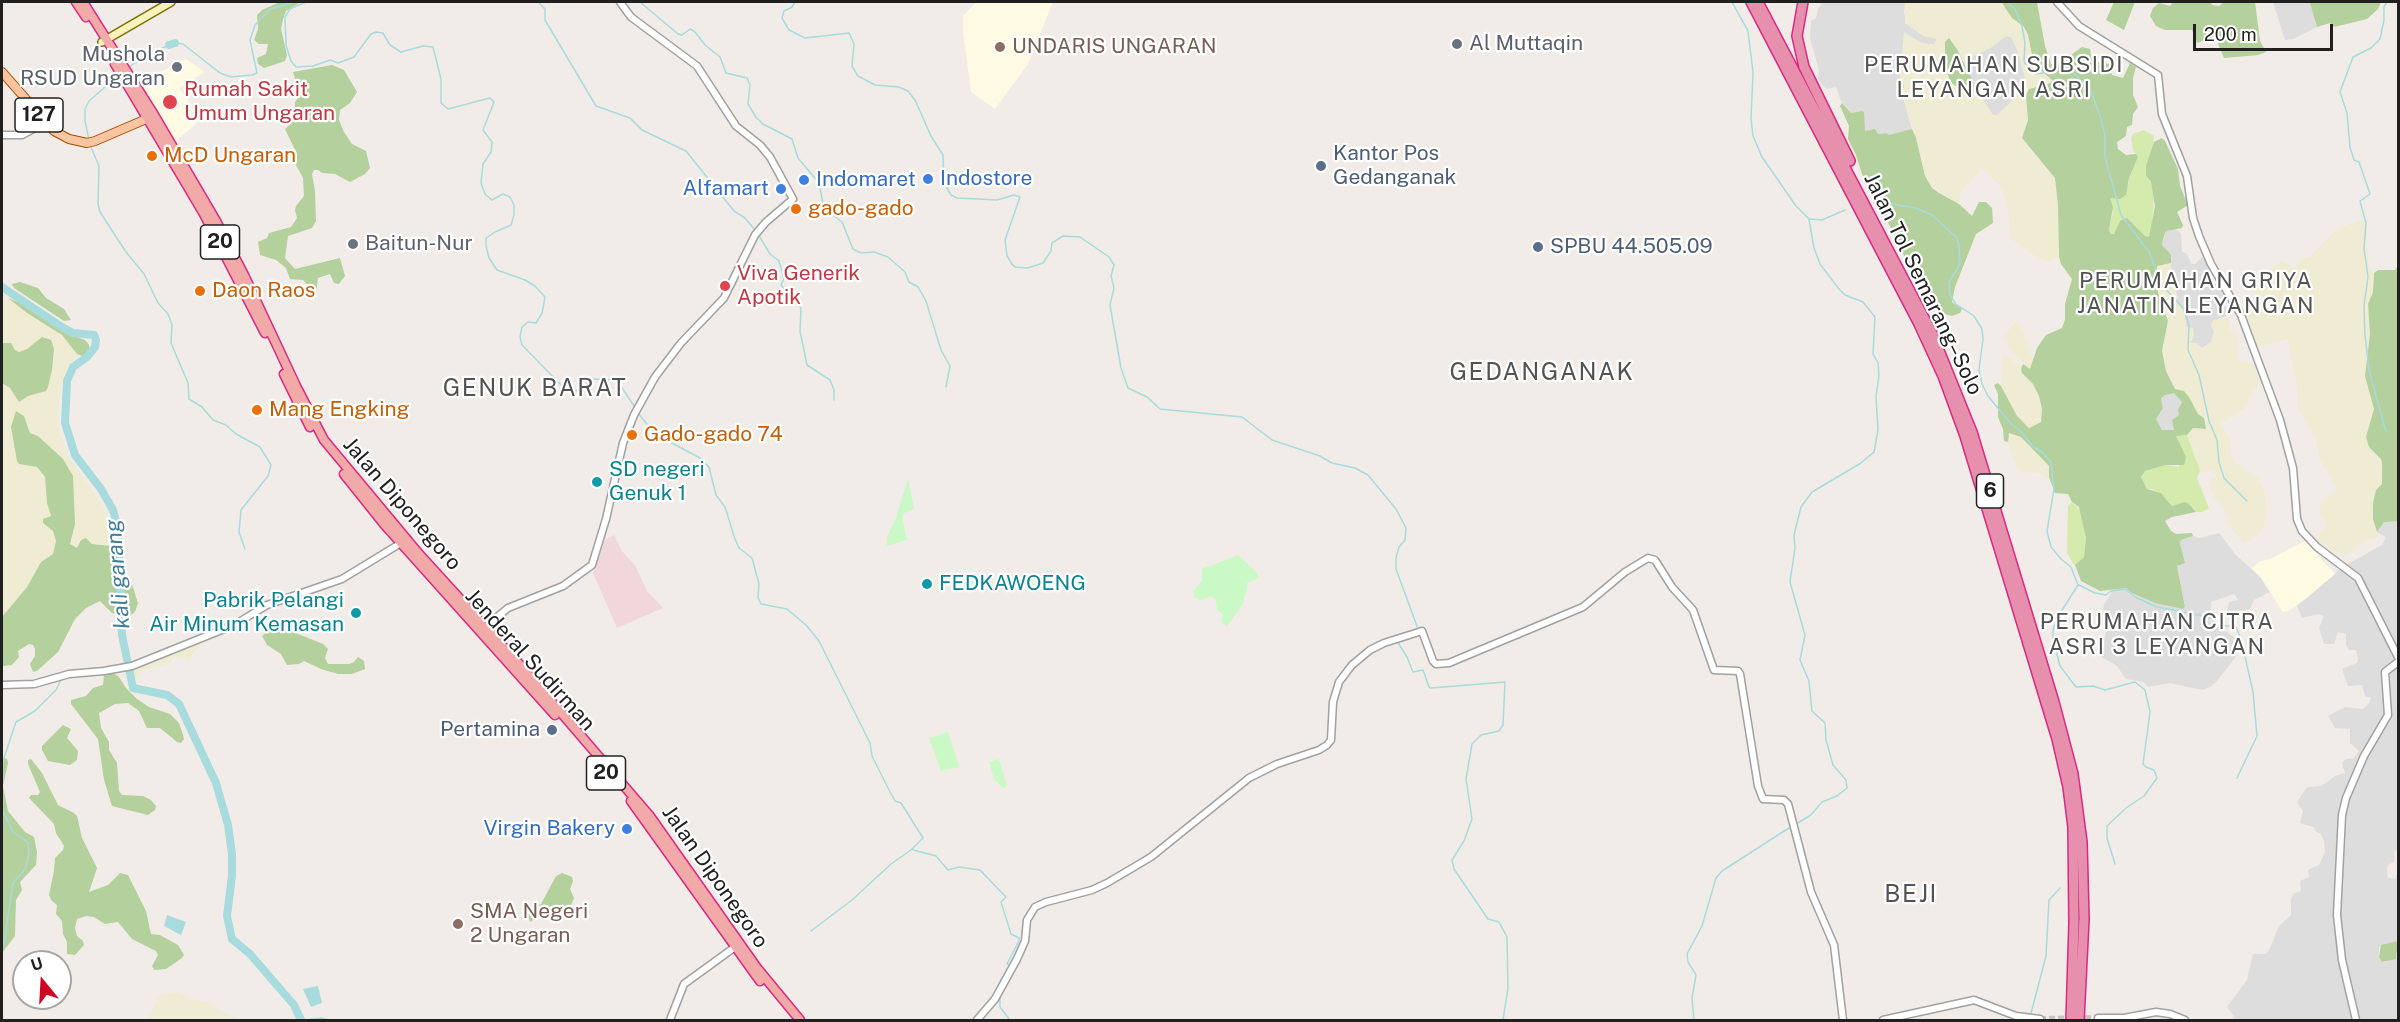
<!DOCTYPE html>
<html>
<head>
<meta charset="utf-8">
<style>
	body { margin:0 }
	#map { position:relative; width:2400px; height:1022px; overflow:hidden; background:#f1ece7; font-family:"Public Sans",sans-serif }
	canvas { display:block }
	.frame { position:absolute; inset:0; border:3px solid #202020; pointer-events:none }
	.north { position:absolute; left:12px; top:950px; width:60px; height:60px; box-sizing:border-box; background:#fff; border:2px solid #a6a6a6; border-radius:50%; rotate:342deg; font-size:16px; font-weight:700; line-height:24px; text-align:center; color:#202020 }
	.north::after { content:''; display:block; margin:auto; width:21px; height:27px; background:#d00123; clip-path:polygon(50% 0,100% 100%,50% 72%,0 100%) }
	.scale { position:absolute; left:2193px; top:24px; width:140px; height:27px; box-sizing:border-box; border:3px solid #202020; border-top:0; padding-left:8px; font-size:18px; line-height:21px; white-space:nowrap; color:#202020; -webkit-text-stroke:4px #fff; paint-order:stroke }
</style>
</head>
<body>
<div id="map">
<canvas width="2400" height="1022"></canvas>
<div class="frame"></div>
<div class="north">U</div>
<div class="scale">200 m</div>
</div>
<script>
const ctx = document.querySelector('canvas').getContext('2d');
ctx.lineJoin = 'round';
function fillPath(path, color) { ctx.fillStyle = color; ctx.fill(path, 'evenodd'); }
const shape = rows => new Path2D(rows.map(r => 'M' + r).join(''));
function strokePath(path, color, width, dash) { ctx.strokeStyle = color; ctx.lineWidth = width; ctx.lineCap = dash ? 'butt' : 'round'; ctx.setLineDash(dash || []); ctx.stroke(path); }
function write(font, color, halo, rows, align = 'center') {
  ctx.font = font + ' "Public Sans",sans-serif'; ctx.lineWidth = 4.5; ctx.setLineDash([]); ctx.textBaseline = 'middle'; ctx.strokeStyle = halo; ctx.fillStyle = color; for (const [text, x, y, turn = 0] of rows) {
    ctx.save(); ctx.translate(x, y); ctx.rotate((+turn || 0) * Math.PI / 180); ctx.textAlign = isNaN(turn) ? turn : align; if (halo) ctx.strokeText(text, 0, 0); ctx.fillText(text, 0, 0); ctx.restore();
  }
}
fillPath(shape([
	[1823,2,1905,2,1904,14,1937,39,1934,45,1921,43,1905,33,1900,82,1905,86,1901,91,1912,129,1889,136,1886,133,1877,134,1864,131,1862,111,1851,113,1841,101,1836,87,1827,89,1823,86,1818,79,1819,71,1810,38,1811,21,1816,18,1818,9],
	[2273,2,2310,2,2317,27,2293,39,2285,40],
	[2006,36,2011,37,2017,49,2025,77,2023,83,2009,104,1996,116,1992,114,1981,97,1964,66,1968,59],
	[2172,229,2178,230,2181,234,2182,252,2186,253,2192,264,2195,264,2202,257,2207,261,2212,271,2201,276,2205,287,2220,283,2230,299,2223,302,2227,312,2225,317,2219,318,2211,342,2202,348,2195,343,2190,343,2194,335,2186,327,2185,316,2176,301,2178,298,2171,273,2171,257,2162,245,2166,231],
	[2174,392,2178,395,2182,402,2178,410,2179,415,2174,431,2162,430,2156,419,2163,408,2161,400,2165,395],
	[2386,521,2398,521,2398,848,2394,852,2395,861,2388,865,2387,870,2388,878,2395,879,2398,872,2398,941,2379,947,2379,956,2382,962,2385,962,2397,957,2398,948,2398,1020,2233,1020,2234,1016,2227,1007,2247,980,2253,954,2266,954,2270,948,2279,926,2291,915,2291,900,2293,894,2301,891,2300,881,2309,877,2308,870,2319,865,2325,852,2324,841,2321,834,2315,831,2314,827,2300,823,2303,811,2297,802,2307,787,2321,786,2335,776,2345,773,2342,763,2346,759,2354,758,2359,751,2350,743,2350,729,2335,728,2328,716,2345,707,2363,709,2369,703,2371,698,2365,696,2362,685,2348,686,2342,669,2357,663,2358,659,2356,650,2349,650,2346,645,2346,634,2338,632,2334,644,2324,644,2319,628,2324,616,2319,614,2302,618,2297,606,2344,566,2382,545,2386,537,2377,532,2382,523],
	[2219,533,2235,554,2261,578,2270,592,2254,600,2250,609,2240,613,2227,611,2229,602,2238,600,2234,594,2211,602,2210,621,2234,637,2238,650,2235,658,2216,682,2210,687,2202,690,2170,683,2148,687,2144,682,2126,679,2116,665,2101,657,2101,646,2106,634,2101,622,2104,605,2114,588,2128,588,2132,593,2155,603,2183,609,2185,607,2177,566,2185,563,2180,543,2181,540,2193,536,2200,538]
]), '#dedddd');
fillPath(shape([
	[614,535,622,551,635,565,647,591,663,608,617,628,593,573,605,540]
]), '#f1d7da');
fillPath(shape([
	[976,2,1053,2,1028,64,995,109,971,92,963,31,963,16],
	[186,59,205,72,179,88,198,114,199,121,176,141,144,87,155,80,152,76],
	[2305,541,2335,574,2309,596,2289,611,2283,612,2261,578,2252,568,2261,561,2270,559]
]), '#fffae2');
fillPath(shape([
	[1905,2,1997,2,2002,3,2015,21,2024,27,2040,71,2053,81,2046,85,2033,88,2026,95,2028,120,2022,138,2031,151,2055,178,2058,205,2059,257,2050,261,2038,258,2010,238,2009,215,2004,195,1999,184,1982,169,1960,193,1959,204,1932,188,1925,176,1916,138,1901,91,1905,86,1900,82,1904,32,1921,43,1934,45,1937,39,1923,36,1905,23],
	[2006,36,2011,37,2017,49,2025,77,2023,83,2009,104,1996,116,1992,114,1978,91,1972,94,1945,64,1945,42,1948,38,1953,42,1964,66,1968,59,1992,47],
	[2361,220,2368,220,2366,243,2370,269,2374,273,2373,292,2368,304,2370,334,2365,376,2374,409,2368,429,2369,447,2381,459,2382,484,2379,487,2375,530,2379,535,2375,539,2367,540,2346,555,2331,550,2316,538,2326,525,2320,514,2319,503,2337,491,2336,487,2320,459,2315,438,2298,408,2298,395,2288,339,2261,346,2256,344,2245,309,2257,306,2258,297,2256,293,2246,290,2244,280,2261,275,2283,261,2292,268,2296,267,2302,258,2310,257,2338,228],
	[2171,263,2171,273,2178,298,2176,301,2183,310,2186,327,2193,328,2194,335,2190,344,2195,343,2202,348,2211,342,2214,331,2211,326,2213,320,2230,318,2228,324,2230,330,2237,335,2238,347,2236,357,2243,363,2252,363,2258,373,2258,386,2252,391,2245,408,2220,424,2230,439,2231,457,2237,464,2258,478,2265,494,2267,510,2263,530,2251,540,2243,542,2230,527,2224,508,2214,497,2210,488,2211,481,2216,476,2213,470,2204,473,2200,471,2187,435,2193,428,2203,430,2204,418,2198,414,2189,397,2175,389,2166,371,2162,351,2168,321,2158,293,2157,266],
	[2,293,27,313,62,335,79,356,70,364,62,380,58,409,59,428,65,452,103,506,111,539,110,546,92,544,90,540,77,548,70,544,75,524,69,467,38,436,30,433,24,416,15,453,19,464,37,467,45,478,47,503,51,516,47,518,56,541,53,554,41,562,27,587,2,617,2,383,10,388,16,399,46,391,52,370,54,349,43,338,27,349,19,352,13,347,2,343],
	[2015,322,2023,330,2033,361,2030,370,2013,354,2004,340,2005,335],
	[2004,354,2018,364,2022,373,2033,384,2039,396,2042,414,2038,426,2030,428,2020,419,2008,401,2001,386,2003,371,2002,356],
	[2008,433,2021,437,2038,454,2049,466,2049,477,2046,479,2039,473,2022,472,2017,469,2008,442],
	[200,639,203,645,192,654,191,660,175,657,171,659,171,663,147,669,140,674,139,680,134,677,134,671,148,662],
	[179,992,194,1000,210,1003,225,1013,236,1018,235,1020,147,1020,160,995]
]), '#efecd3');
fillPath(shape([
	[2144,130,2154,136,2149,178,2154,193,2152,227,2149,237,2145,236,2127,218,2112,235,2109,230,2113,212,2109,198,2116,197,2129,183,2129,178,2138,157,2133,150,2131,138,2133,134],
	[2187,435,2200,471,2197,478,2209,508,2202,512,2196,512,2189,504,2172,506,2164,496,2152,489,2147,489,2141,477,2145,471,2166,465,2179,467,2179,445,2176,436],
	[2072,502,2081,511,2086,538,2084,557,2075,565,2073,564,2067,552,2068,506]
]), '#d5eaad');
fillPath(shape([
	[280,2,301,2,286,11,283,19,281,29,287,55,285,61,264,68,258,64,257,58,266,54,268,44,259,44,254,40,258,29,257,15,262,10],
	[1997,2,2037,2,2045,46,2051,64,2058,64,2082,47,2090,49,2091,56,2096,62,2109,64,2112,75,2123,78,2130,63,2136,67,2133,78,2133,95,2138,107,2133,114,2132,125,2127,127,2126,136,2117,142,2118,149,2126,155,2136,154,2138,157,2129,178,2126,195,2120,199,2110,198,2113,207,2109,230,2111,234,2114,234,2120,221,2127,218,2145,236,2149,237,2155,206,2151,182,2146,175,2146,166,2154,142,2162,138,2165,141,2178,169,2180,186,2188,205,2177,212,2183,225,2182,228,2166,231,2163,239,2162,245,2171,255,2171,263,2157,266,2158,293,2168,321,2162,351,2166,371,2175,389,2184,391,2189,397,2198,414,2204,418,2206,429,2193,428,2187,435,2176,436,2186,457,2184,465,2166,465,2145,471,2141,477,2147,489,2161,493,2172,506,2185,502,2189,504,2196,512,2172,517,2165,521,2171,531,2176,534,2192,533,2193,536,2181,540,2180,543,2185,563,2177,566,2185,607,2183,609,2155,603,2132,593,2126,588,2100,591,2081,581,2075,565,2084,557,2086,538,2079,507,2072,502,2068,494,2055,493,2049,477,2049,466,2021,437,2009,433,2008,442,2004,441,2003,429,1998,417,1998,394,1994,385,1998,383,2001,386,2017,416,2029,428,2041,422,2042,409,2039,396,2033,384,2022,373,2021,369,2023,364,2030,369,2037,348,2046,335,2062,328,2065,320,2065,304,2072,279,2061,264,2059,257,2058,205,2055,178,2022,138,2028,120,2026,95,2029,89,2046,85,2053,81,2034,64,2028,35,2024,27,2012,18,2002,3],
	[2174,393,2182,402,2178,410,2179,415,2172,420,2174,430,2162,430,2156,419,2163,408,2161,399,2165,395],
	[2114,2,2135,2,2124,30,2106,20],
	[2173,2,2211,2,2212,5,2219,6,2224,2,2255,2,2260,41,2266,52,2258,55,2224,58,2215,37,2197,43,2192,30,2165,30,2156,26,2150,16,2153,8,2159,3,2170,6],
	[2316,2,2381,2,2378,9,2367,19,2334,27,2330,23,2317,27,2310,3],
	[1949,38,1957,49,1978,91,1966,93,1950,82,1945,64,1945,42],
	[332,65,344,70,357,92,350,103,340,110,339,120,344,132,352,144,366,151,370,168,365,174,350,182,335,174,322,173,318,170,314,170,312,174,315,191,316,221,312,228,288,236,285,258,295,269,340,258,345,276,339,284,334,283,330,274,318,278,316,294,308,291,306,283,303,280,290,279,286,268,276,260,260,255,258,242,267,238,269,233,291,227,297,218,295,210,296,206,304,196,303,178,296,165,296,152,285,129,295,120,295,102,300,95,293,72],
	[1842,103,1851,113,1862,111,1864,112,1865,131,1875,129,1878,134,1886,133,1889,135,1912,129,1916,138,1925,176,1932,188,1939,193,1959,204,1972,216,1979,202,1986,202,1992,208,1993,223,1976,234,1955,287,1952,302,1962,309,1960,313,1952,316,1940,313,1921,292,1890,226,1864,180,1856,155,1848,139,1849,126,1840,106],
	[2398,265,2398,521,2384,522,2377,532,2373,519,2373,503,2376,490,2382,484,2382,463,2381,459,2369,447,2366,437,2374,409,2365,376,2370,334,2368,304,2373,292,2374,273,2378,270,2395,270],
	[20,282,38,288,46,298,64,309,71,320,64,321,14,288,12,284],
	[8,298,28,306,65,333,85,340,89,345,89,351,82,356,77,354,62,335,27,313],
	[42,337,51,340,54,349,52,370,48,387,46,391,28,396,19,402,10,388,2,383,2,343,11,343,15,350,19,352,27,349],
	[16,411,24,416,30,433,38,436,63,459,73,476,75,524,70,544,77,548,81,540,86,538,92,544,110,546,112,550,114,575,130,578,138,603,135,612,127,618,112,613,100,601,86,608,75,619,58,652,37,671,33,672,30,664,35,656,35,649,33,645,29,644,18,651,19,657,12,665,2,666,2,617,27,587,41,562,53,554,56,541,53,531,43,523,43,519,51,516,47,503,45,477,37,467,19,464,17,461,11,427],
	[276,625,323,644,328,649,325,658,328,664,349,664,354,662,358,657,364,661,365,669,352,674,338,674,321,669,304,661,299,664,287,665,281,654,267,645,262,636],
	[112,672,119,677,126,688,137,699,149,707,170,714,179,723,183,735,184,739,181,743,177,742,160,728,147,728,139,711,128,703,115,704,99,713,101,728,109,742,109,750,117,763,119,791,122,795,143,796,151,800,156,806,155,810,148,815,112,806,104,780,98,739,71,704,71,700,86,696,93,688,103,685,104,675],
	[63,725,71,729,67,738,78,751,77,760,70,765,48,761,42,750,42,746],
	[2,757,7,759,8,763,3,786,8,811,25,832,34,837,37,852,36,865,20,882,22,890,16,900,15,936,2,953],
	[31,759,42,773,58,805,74,813,77,816,82,838,97,868,89,892,108,885,120,873,128,875,146,911,151,934,160,935,178,945,184,955,182,958,166,969,154,970,152,966,158,955,156,951,132,939,118,922,105,924,94,917,86,916,77,919,75,928,77,936,83,941,84,945,75,955,67,954,67,942,63,934,62,921,56,914,57,905,52,901,49,895,54,871,55,858,63,850,64,846,56,833,54,824,29,798,31,795,38,795,40,792,28,764,28,760],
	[562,873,572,877,573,881,570,889,574,898,570,908,565,916,555,922,546,913,539,914,531,922,526,916,528,912,541,904,556,876],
	[2398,941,2396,959,2382,962,2379,957,2381,945]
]), '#b4d09c');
fillPath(shape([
	[908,479,914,509,904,513,902,517,907,540,887,546,887,537,896,518],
	[1238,555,1257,573,1259,578,1247,583,1247,589,1242,605,1227,626,1221,622,1223,614,1217,610,1216,601,1212,596,1200,600,1195,597,1193,591,1202,581,1202,569],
	[948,732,959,767,941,771,929,738],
	[999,759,1007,786,1003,788,994,779,989,762]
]), '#caf9c5');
fillPath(shape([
	[40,67,49,82,42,87,32,72]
]), '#86dfae');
fillPath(shape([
	[167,915,186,922,181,935,164,926],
	[318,986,322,1003,311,1007,303,989]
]), '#a8dbde');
strokePath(shape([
	[306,2,290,9,285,17,286,45,291,61,296,67,313,66,330,60,338,63,354,57,371,34,376,32,383,33,390,45,401,52,423,46,433,47,441,79,441,103,448,109,490,98,494,102,483,130,492,142,491,152,483,164,481,183,485,194,492,200,503,194,510,197,514,205,514,215,511,225,495,232,486,238,486,246,489,258,497,270,525,280,535,286,545,297,542,313,536,323,528,322,522,327,520,337,522,345,562,386,578,391,592,379,617,380,636,409],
	[538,2,545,9,545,20,596,106,630,118,642,130,686,151,734,211,745,218,755,230],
	[640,2,678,34,682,35,690,29,695,32,705,45,720,57,726,73,747,78,750,85,748,104,756,117,763,124,792,139,798,158,819,183,824,209,842,222,853,249,861,253,874,252,888,257,905,272,909,282,918,287,926,301,941,350,950,366,946,387],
	[795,2,792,7,784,11,782,18,789,30,805,38,849,33,854,44,852,66,858,76,875,85,899,87,908,91,915,100,931,136,943,155,944,183,951,195,957,198,997,200,1014,195,1020,197,1005,240,1007,256,1012,264,1015,267,1028,268,1043,263,1051,251,1052,243,1063,236,1080,237,1109,257,1114,265,1111,276,1114,288,1110,305,1121,368,1128,388,1147,397,1160,409,1242,417,1272,440,1320,456,1332,463,1355,468,1368,475,1396,509,1406,528,1405,540,1399,547,1396,558,1396,569,1418,629,1396,636],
	[1732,2,1748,31,1753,72,1751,119,1753,136,1762,157,1796,206,1809,219,1822,220,1845,210],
	[2007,2,2015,9,2022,26,2025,43,2024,61,2029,69,2036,74,2064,70,2073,72,2092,93,2101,119,2105,136,2105,157,2121,215,2149,252,2161,284,2183,308,2189,325,2188,350,2199,375,2209,421,2217,440,2219,462,2224,478,2247,501],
	[175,43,183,44,220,73,231,77,252,75,257,73,250,40,255,25,270,9,294,2],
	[129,67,147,55,169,45],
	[89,140,85,121,85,109,89,101,118,76],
	[90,145,99,166,98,204,100,212,126,252,144,274,158,303,168,314,172,325,171,343,188,383,189,399,202,407,213,420,226,425,236,434,260,447,271,465,268,476,241,510,239,532,245,549],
	[1879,202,1916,208,1932,215,1956,237,1959,245,1960,264,1949,282,1950,295,1956,304,1974,316,1982,329,1983,339,1979,370,1982,384,1988,396,2011,424,2022,432,2032,446,2042,452,2051,462,2054,489,2047,531,2051,547,2061,559,2071,567,2078,585,2057,618,2053,630,2053,638,2060,666,2076,687,2093,686,2105,690,2135,682,2145,690,2150,712,2143,764,2146,767,2154,770,2157,778,2144,796,2126,808,2107,826,2107,838,2115,864],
	[758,234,770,254,779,261,784,279,781,285,801,308,800,331,807,365,830,380,834,390,834,400],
	[638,413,655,434,700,458,709,467,716,495,725,507,735,539,739,548,752,558,759,584,758,597,761,604,787,609,806,625,819,641,870,743,872,756,889,790,895,801,901,803,923,838,911,850,891,864,852,900,811,931],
	[2386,432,2369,370,2365,335,2364,306,2368,277,2364,248,2366,223,2360,201,2370,194,2359,162,2354,160,2350,147,2347,113,2340,92,2353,57,2371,48,2380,39,2384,20,2384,7,2387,2],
	[2079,585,2095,593,2106,595,2111,591,2125,589,2137,598,2157,607,2209,617,2218,625,2236,627,2241,639,2253,692,2257,736,2237,778],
	[1397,641,1407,657,1413,672,1423,670,1429,687,1431,688,1505,682,1503,725,1499,731,1481,735,1472,744,1466,779,1472,819,1464,841,1452,860,1454,869,1488,919,1499,922,1507,937,1508,988,1503,1020],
	[2,764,16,722,35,711,56,690,61,680],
	[2,809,13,832,28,842,29,853,26,868,13,883,4,944,2,946],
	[1796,824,1811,815,1822,802,1837,796,1847,788,1846,780,1833,765,1826,740,1825,723,1812,711,1809,681,1800,660,1805,635,1790,582,1795,548,1794,535,1801,507,1812,492,1861,463,1874,452,1878,430,1876,396,1879,376,1878,363,1873,354,1875,317,1863,302,1845,295,1839,289,1820,264,1814,248,1809,219],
	[913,850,936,856,948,870,959,867,980,870,1006,897,1001,902,1011,934,1019,938,1019,941,1007,964,1011,966],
	[1000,995,1000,1007,1010,1020],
	[2030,1017,2046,956,2049,900,2060,888],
	[304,1020,321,1018,329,1020],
	[1694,1020,1692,998,1696,975,1688,962,1687,954,1702,926,1716,878,1722,871,1792,826]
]), '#a8dbde', 1.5);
strokePath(shape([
	[169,45,175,43],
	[2,287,62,327,73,333,94,335,96,340,95,347,87,357,73,367,67,381,65,423,75,455,101,489,113,510,118,529,122,635,133,688,167,695,179,704,216,783,228,825,232,854,232,876,227,916,232,939,250,954,294,1005,301,1020]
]), '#a8dbde', 8);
strokePath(shape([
	[2040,1019,2098,1018]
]), '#c7c3bf', 6, [6, 3]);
const tertiary = shape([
	[2057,2,2079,26,2158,75,2162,114,2187,176,2193,218,2199,236,2211,264,2241,315,2280,420,2293,468,2297,519,2302,531,2317,547,2358,578,2398,657],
	[2,135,22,135,46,122],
	[484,628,508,608,563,586,592,565,606,519,623,443,634,415,655,377,681,343,724,298,755,235,766,222,793,199,770,157,760,145,736,126,697,66,631,17,620,2],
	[2,685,34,684,69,674,104,671,132,666,234,625,267,605,342,579,401,543],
	[2098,1018,2124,1018,2156,1012,2170,1014,2185,1020],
	[670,1020,684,984,735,947],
	[977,1020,995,999,1017,959,1025,941,1027,920,1035,907,1046,902,1092,890,1107,883,1151,857,1249,778,1277,764,1319,750,1327,745,1331,740,1333,702,1339,682,1352,665,1370,650,1384,643,1422,631,1433,661,1436,664,1449,663,1583,607,1625,572,1648,558,1655,560,1672,587,1693,610,1714,670,1738,671,1740,674,1758,786,1763,799,1784,800,1788,804,1811,892,1834,945,1843,1020],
	[1883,1020,1974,1000,2016,1016,2040,1019],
	[2356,1020,2342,960,2337,915,2342,815,2346,798,2364,756,2388,715,2385,672,2398,662]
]);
const secondary = shape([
	[102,42,171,2]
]);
const primary = shape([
	[2,72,54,131,69,139,87,143,95,141,151,117]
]);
const trunk = shape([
	[76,2,86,17],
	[83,2,154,115,216,221,244,275,296,386,324,440,419,554,520,665,649,815,757,968,800,1020],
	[115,64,204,214,265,333],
	[284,374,310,427],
	[344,474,384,524,555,715],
	[631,801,760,981]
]);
const motorway = shape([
	[1751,2,1919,324,1943,376,1965,436,2057,739,2068,787,2073,827,2074,924,2071,1020],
	[1758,2,1932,333,1972,432,2054,702,2073,774,2082,842,2084,919,2079,1020],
	[1803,2,1797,36,1804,67,1850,161]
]);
strokePath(tertiary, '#a1a1a1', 9);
strokePath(secondary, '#797205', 10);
strokePath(primary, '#9c4f01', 10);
strokePath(trunk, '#db2883', 11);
strokePath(motorway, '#db2883', 12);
strokePath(tertiary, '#fff', 6);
strokePath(secondary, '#f9f2bc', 7);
strokePath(primary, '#fbc5a1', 8);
strokePath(trunk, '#f1aaa8', 8);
strokePath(motorway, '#e790ae', 9);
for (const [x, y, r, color] of [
	[1457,44,6,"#6b7280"],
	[1000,47,6,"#8d6e63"],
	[177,67,6,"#6b7280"],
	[170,102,8,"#e0444e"],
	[152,156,6,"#e8710a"],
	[1321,166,6,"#5c6f8a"],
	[928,179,6,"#3f7fe0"],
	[804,180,6,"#3f7fe0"],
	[781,189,6,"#3f7fe0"],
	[796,209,6,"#e8710a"],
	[353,244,6,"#6b7280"],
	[1538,247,6,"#5c6f8a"],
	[725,286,6,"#e0444e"],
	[200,291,6,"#e8710a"],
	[257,410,6,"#e8710a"],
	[632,435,6,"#e8710a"],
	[597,482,6,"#0f9aa8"],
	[927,584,6,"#0f9aa8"],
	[356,613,6,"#0f9aa8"],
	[552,730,6,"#5c6f8a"],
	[627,829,6,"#3f7fe0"],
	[458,924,6,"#8d6e63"]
]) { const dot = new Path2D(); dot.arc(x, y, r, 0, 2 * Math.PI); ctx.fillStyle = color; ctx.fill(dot); strokePath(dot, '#fff', 2); }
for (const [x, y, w] of [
	[39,115,48],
	[220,242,39],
	[1990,491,27],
	[606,773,39]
]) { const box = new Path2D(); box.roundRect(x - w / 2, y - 17, w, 34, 4.5); ctx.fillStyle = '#fff'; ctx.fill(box); strokePath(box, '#202020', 1.5); }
write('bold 20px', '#202020', null, [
	["127",39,115],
	["20",220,242],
	["6",1990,491],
	["20",606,773]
]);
write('21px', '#5b616d', '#fff', [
	["Al Muttaqin",1469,44],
	["Mushola",165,55,"right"],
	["RSUD Ungaran",165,79,"right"],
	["Baitun-Nur",365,244]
], 'left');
write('21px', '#785e54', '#fff', [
	["UNDARIS UNGARAN",1012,47],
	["SMA Negeri",470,912],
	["2 Ungaran",470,936]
], 'left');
write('21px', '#be3a42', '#fff', [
	["Rumah Sakit",184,90],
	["Umum Ungaran",184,114],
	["Viva Generik",737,274],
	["Apotik",737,298]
], 'left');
write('21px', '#4e5e75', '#fff', [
	["Kantor Pos",1333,154],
	["Gedanganak",1333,178],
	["SPBU 44.505.09",1550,247],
	["Pertamina",540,730,"right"]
], 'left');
write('21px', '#c56008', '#fff', [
	["McD Ungaran",164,156],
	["gado-gado",808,209],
	["Daon Raos",212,291],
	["Mang Engking",269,410],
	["Gado-gado 74",644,435]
], 'left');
write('21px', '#366cbe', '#fff', [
	["Indostore",940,179],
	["Indomaret",816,180],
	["Alfamart",769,189,"right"],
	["Virgin Bakery",615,829,"right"]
], 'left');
write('21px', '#202020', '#fff', [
	["Jalan Tol Semarang–Solo",1923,284,64],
	["Jalan Diponegoro",402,504,49],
	["Jenderal Sudirman",530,660,48],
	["Jalan Diponegoro",715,877,55]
]);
write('21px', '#0d838f', '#fff', [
	["SD negeri",609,470],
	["Genuk 1",609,494],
	["FEDKAWOENG",939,584],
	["Pabrik Pelangi",344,601,"right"],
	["Air Minum Kemasan",344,625,"right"]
], 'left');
ctx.letterSpacing = '1.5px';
write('22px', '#535353', '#fff', [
	["PERUMAHAN SUBSIDI",1994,65],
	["LEYANGAN ASRI",1994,90],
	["PERUMAHAN GRIYA",2196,281],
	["JANATIN LEYANGAN",2196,306],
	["PERUMAHAN CITRA",2157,622],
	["ASRI 3 LEYANGAN",2157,647]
]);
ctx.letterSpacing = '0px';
write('italic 22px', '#437c98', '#fff', [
	["kali garang",118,574,-95]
]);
ctx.letterSpacing = '1.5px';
write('24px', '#535353', '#fff', [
	["GEDANGANAK",1542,373],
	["GENUK BARAT",535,389],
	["BEJI",1911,895]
]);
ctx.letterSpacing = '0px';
</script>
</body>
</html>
